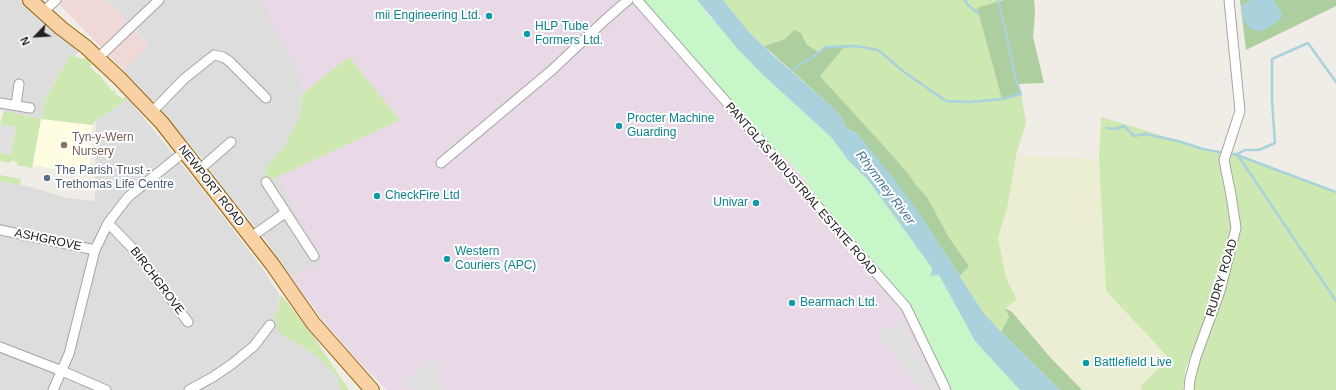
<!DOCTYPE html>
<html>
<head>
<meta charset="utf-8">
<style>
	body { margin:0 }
	#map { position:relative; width:1336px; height:390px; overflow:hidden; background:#f0ede7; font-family:Helvetica,sans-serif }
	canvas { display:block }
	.north { position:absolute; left:16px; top:16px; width:40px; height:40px; -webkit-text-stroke:3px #fff; paint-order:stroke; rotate:245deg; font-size:11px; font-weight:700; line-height:16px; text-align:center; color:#202020 }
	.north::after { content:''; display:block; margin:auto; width:14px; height:18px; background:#202020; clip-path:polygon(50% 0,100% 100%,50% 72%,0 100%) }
</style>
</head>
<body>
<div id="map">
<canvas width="1336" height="390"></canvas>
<div class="north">N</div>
</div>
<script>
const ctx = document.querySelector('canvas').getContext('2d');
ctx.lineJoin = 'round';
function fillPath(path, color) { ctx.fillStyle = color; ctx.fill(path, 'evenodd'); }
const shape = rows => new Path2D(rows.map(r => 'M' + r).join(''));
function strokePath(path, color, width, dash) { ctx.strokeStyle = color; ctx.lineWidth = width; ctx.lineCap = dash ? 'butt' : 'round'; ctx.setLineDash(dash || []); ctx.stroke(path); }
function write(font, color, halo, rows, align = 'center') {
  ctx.font = font + ' Helvetica,sans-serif'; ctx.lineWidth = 4; ctx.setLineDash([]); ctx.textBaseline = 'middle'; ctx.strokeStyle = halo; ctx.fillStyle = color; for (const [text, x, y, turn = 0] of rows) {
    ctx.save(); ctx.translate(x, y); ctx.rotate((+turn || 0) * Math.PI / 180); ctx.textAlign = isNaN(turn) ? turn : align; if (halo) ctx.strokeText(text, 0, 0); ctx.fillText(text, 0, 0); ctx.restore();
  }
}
fillPath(shape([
	[0,0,25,0,80,50,56,79,46,98,41,119,0,110],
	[105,0,263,0,266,9,278,36,296,65,302,79,302,94,300,117,284,147,264,170,270,181,279,176,321,265,291,276,284,268,266,240,225,191,210,169,163,112,123,70,149,44],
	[128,99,197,183,261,266,280,296,279,306,274,318,278,322,281,334,317,356,338,377,340,390,0,390,0,181,27,186,67,198,95,201,96,120]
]), '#dedddd');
fillPath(shape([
	[48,0,105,0,149,45,123,70,56,1,52,4]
]), '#f0d8d7');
fillPath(shape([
	[263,0,641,0,772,151,782,154,807,182,808,191,910,311,952,390,387,390,360,363,322,320,291,276,321,265,279,176,400,120,349,57,302,94,302,79,296,65,278,36,266,9]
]), '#e9d9e6');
fillPath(shape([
	[41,119,92,125,89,176,33,165]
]), '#fefde2');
fillPath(shape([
	[1016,155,1099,159,1106,291,1169,358,1140,387,1142,390,1082,390,1049,356,1012,312,1005,308,1017,300,1006,278,998,238,1008,204]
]), '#eceed3');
fillPath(shape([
	[723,0,1004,0,977,9,1002,98,1021,94,1026,123,1016,155,1008,204,998,238,1006,278,1017,300,1005,308,1009,317,1001,332,983,312,960,276,969,266,950,239,927,197,915,184,910,176,892,155,820,76,844,47,819,52,807,45,801,33,764,46,749,32],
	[71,55,83,59,87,57,92,65,90,66,96,74,98,73,112,91,115,90,116,91,115,94,123,99,124,97,128,99,96,120,92,125,41,119,32,168,17,165,17,162,11,160,10,163,0,161,0,153,11,154,16,127,0,124,4,111,41,119,46,98,61,71,69,62,66,60],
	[349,57,400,120,279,176,270,181,264,170,284,147,300,117,302,94],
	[1101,117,1144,130,1203,149,1220,153,1221,167,1232,223,1230,236,1218,283,1185,370,1183,390,1142,390,1140,387,1169,358,1106,291,1099,159],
	[1237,154,1336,192,1336,390,1193,390,1198,368,1216,317,1236,250,1240,214,1233,193,1228,167,1230,155],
	[0,175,21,179,20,185,0,181],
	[280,296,283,297,311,333,349,390,340,390,338,377,317,356,281,334,277,330,276,326,278,322,274,318,279,306]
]), '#cde8b0');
fillPath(shape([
	[1004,0,1034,0,1035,12,1033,37,1044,83,1018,84,1021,94,1002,99,977,8],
	[1240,0,1336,0,1336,6,1246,50],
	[794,30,801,33,807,45,819,52,826,47,845,46,820,76,892,155,910,176,915,184,927,197,950,239,969,266,960,276,946,255,857,134,846,128,842,118,832,107,764,46,785,39],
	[1005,308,1012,312,1049,356,1082,390,1060,390,1001,332,1009,317]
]), '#adce9e');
fillPath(shape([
	[641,0,697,0,704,10,763,75,831,137,848,160,868,180,932,268,931,276,939,275,975,341,1021,390,952,390,910,311,808,191,807,181,782,154,772,151]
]), '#c7f7c9');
fillPath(shape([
	[0,124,16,127,11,155,0,153],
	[901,320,938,390,922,390,877,335],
	[434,360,440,371,436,374,446,390,417,390,413,386,406,390,402,382]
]), '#e0e0e0');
fillPath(shape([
	[697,0,723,0,749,32,775,57,832,107,842,118,846,128,857,134,893,177,923,219,983,312,1001,332,1060,390,1021,390,1019,389,975,341,939,275,931,276,932,268,868,180,848,160,831,137,763,75,737,48],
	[1252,0,1274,0,1282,14,1281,19,1264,30,1259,31,1251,29,1243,21,1241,6]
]), '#aad2dc');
strokePath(shape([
	[965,0,967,4,979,14],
	[790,71,811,58,826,47,855,46,878,50,904,72,946,101,970,102,1002,99,1021,94,1015,77,1005,29,998,0],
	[1107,128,1116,129,1124,126,1134,136,1145,134,1178,141,1203,149,1224,153],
	[1228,154,1237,154,1336,301],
	[1237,154,1245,150,1259,150,1275,143,1272,101,1272,59,1308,43,1336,82],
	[1237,155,1336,192]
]), '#aad2dc', 2.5);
const street = shape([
	[637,0,906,307,946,390],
	[43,12,56,0],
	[98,58,159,0],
	[0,103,30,108],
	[16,105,19,84],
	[152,112,184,79,214,55,223,57,229,61,266,98],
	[441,163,552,70,606,19,628,0],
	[199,170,231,142],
	[266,182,314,256],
	[108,223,136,252,188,322],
	[0,230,95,250],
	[251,237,285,213],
	[0,347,62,371,106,390],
	[53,390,69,354,95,250,108,223,128,197,184,152],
	[189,390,213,377,232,364,254,346,270,325],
	[1189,390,1190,379,1196,357,1220,291,1236,228,1231,195,1224,160,1240,111,1229,0]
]);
const primary = shape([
	[30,0,61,28,86,47,120,79,162,123,272,264,313,323,372,390]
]);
strokePath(street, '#a4a4a4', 11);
strokePath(primary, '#956207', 16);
strokePath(street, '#fff', 9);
strokePath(primary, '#f8d2a4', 14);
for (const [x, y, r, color] of [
	[489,16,4,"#0f9aa8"],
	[527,34,4,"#0f9aa8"],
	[619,126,4,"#0f9aa8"],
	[64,145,4,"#8d6e63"],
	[47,178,4,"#5c6f8a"],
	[377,196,4,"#0f9aa8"],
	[756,203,4,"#0f9aa8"],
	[447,259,4,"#0f9aa8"],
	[792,303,4,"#0f9aa8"],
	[1086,363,4,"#0f9aa8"]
]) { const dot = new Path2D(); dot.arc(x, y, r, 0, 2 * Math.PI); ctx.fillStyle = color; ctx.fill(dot); strokePath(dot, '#fff', 1.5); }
write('12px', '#0d838f', '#fff', [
	["mii Engineering Ltd.",481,16,"right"],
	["HLP Tube",535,27],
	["Formers Ltd.",535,41],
	["Procter Machine",627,119],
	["Guarding",627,133],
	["CheckFire Ltd",385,196],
	["Univar",748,203,"right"],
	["Western",455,252],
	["Couriers (APC)",455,266],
	["Bearmach Ltd.",800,303],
	["Battlefield Live",1094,363]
], 'left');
write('12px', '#785e54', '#fff', [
	["Tyn-y-Wern",72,138],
	["Nursery",72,152]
], 'left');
write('12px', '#4e5e75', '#fff', [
	["The Parish Trust -",55,171],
	["Trethomas Life Centre",55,185]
], 'left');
write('12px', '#202020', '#fff', [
	["NEWPORT ROAD",211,186,52],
	["PANTGLAS INDUSTRIAL ESTATE ROAD",801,189,49],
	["ASHGROVE",48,240,12],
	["RUDRY ROAD",1222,278,-73],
	["BIRCHGROVE",157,281,53]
]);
write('italic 13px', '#4a769c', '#fff', [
	["Rhymney River",885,188,53]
]);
</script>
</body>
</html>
